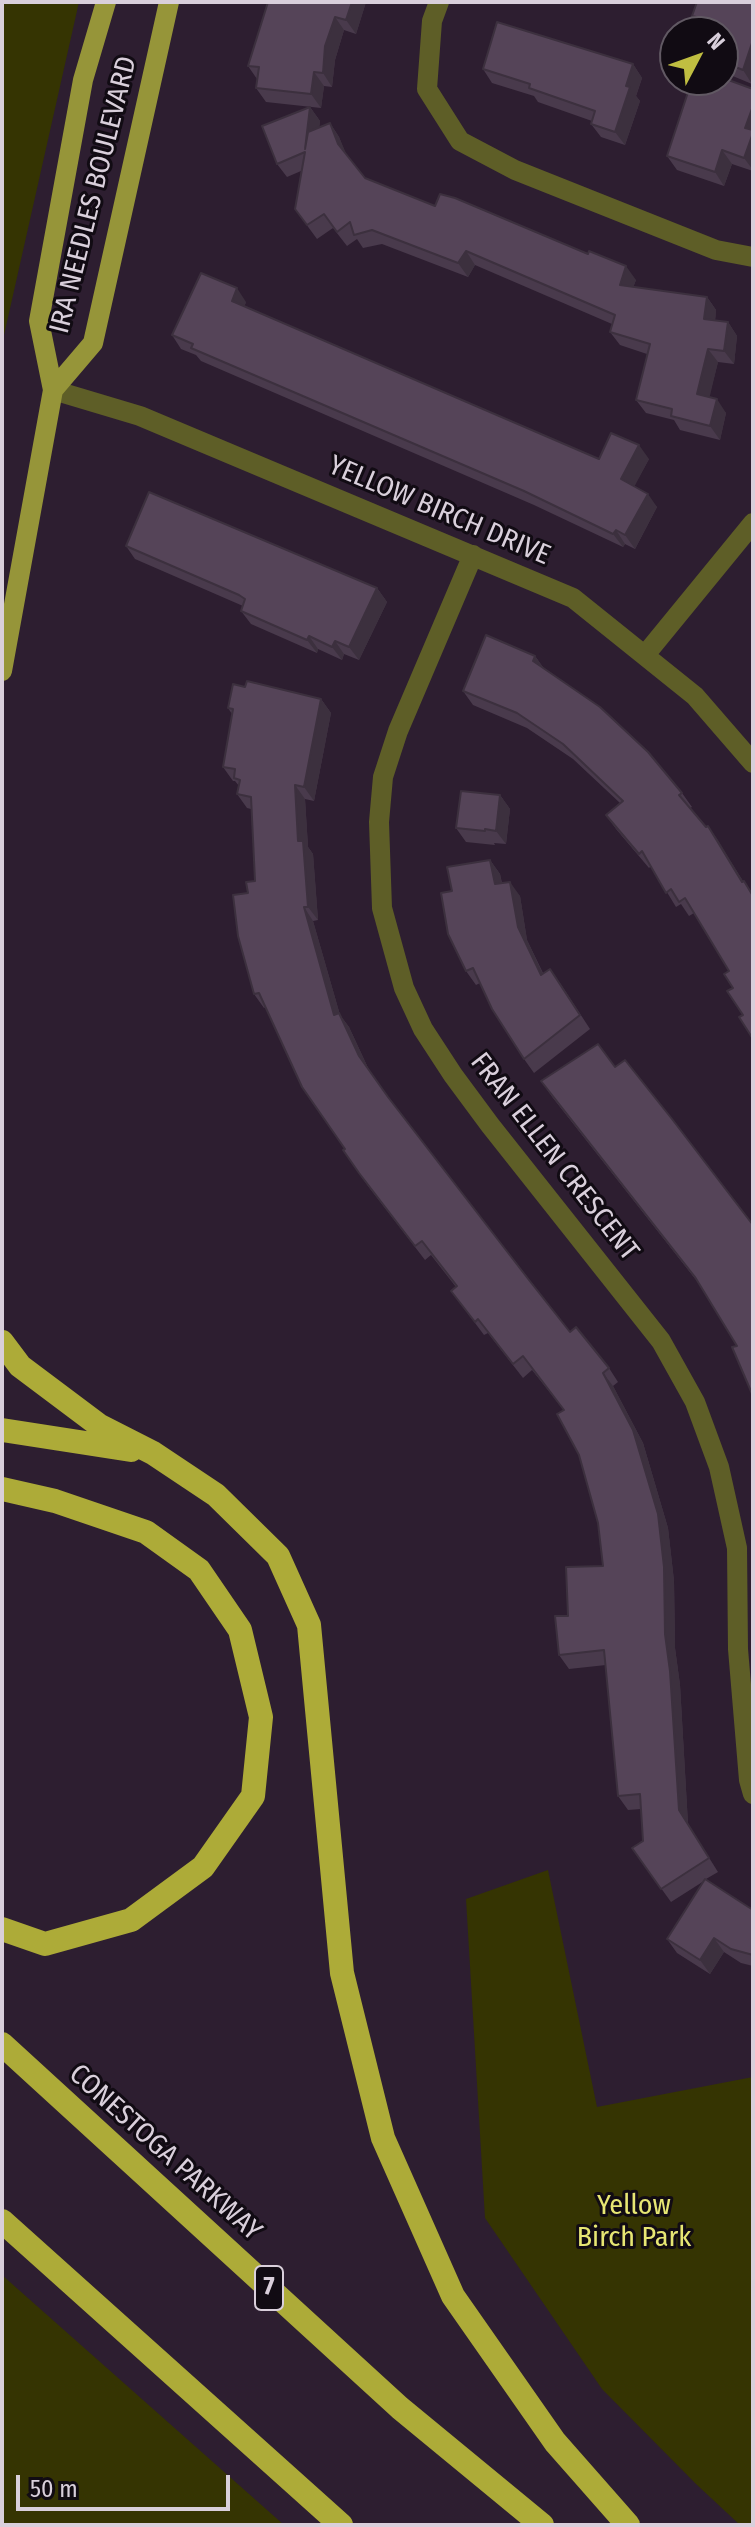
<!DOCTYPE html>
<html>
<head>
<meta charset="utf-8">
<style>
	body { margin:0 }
	#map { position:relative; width:755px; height:2527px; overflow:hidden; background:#2d1e30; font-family:"Fira Sans Condensed",sans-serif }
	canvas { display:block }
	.frame { position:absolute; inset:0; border:4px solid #d9cfdb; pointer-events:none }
	.north { position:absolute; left:659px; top:16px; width:80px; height:80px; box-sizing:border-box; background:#110b13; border:2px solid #615963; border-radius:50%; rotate:49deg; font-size:22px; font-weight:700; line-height:32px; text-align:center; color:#d9cfdb }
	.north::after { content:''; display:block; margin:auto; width:28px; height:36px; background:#c0be41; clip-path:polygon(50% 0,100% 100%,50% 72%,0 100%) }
	.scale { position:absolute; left:16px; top:2475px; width:214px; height:36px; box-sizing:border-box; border:4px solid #d9cfdb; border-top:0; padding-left:10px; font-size:24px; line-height:28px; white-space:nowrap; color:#d9cfdb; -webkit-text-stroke:6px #110b13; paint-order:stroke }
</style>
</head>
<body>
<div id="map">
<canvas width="755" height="2527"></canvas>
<div class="frame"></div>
<div class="north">N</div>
<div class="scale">50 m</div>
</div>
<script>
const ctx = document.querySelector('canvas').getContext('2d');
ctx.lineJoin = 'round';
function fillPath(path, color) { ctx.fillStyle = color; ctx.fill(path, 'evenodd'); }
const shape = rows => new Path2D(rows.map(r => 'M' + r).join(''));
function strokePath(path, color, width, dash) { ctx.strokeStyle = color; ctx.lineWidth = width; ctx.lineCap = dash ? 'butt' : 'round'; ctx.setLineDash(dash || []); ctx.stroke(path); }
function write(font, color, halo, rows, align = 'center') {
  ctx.font = font + ' "Fira Sans Condensed",sans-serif'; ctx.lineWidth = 6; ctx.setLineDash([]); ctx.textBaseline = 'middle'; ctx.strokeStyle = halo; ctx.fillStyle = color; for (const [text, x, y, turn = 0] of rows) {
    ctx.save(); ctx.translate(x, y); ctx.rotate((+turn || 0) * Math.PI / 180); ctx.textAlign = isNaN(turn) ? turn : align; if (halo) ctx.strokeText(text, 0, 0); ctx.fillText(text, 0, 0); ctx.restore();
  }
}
fillPath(shape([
	[2,2,79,2,2,344],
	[548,1870,597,2107,753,2077,753,2525,740,2525,696,2484,602,2389,485,2218,466,1899],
	[2,2275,284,2525,2,2525]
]), '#353402');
strokePath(shape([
	[439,2,432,21,427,89,460,141,515,170,716,250,753,257],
	[53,390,140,416,573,598,695,696,753,763],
	[473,555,398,731,383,777,379,822,382,908,404,988,423,1029,453,1075,490,1125,661,1341,695,1402,719,1467,737,1548,738,1649,749,1780,753,1794],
	[645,655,753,523]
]), '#5e5e27', 20);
strokePath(shape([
	[53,390,93,343,169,2],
	[2,671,53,390,39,321,83,80,106,2]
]), '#969539', 20);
strokePath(shape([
	[2,1342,20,1366,100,1426,153,1453,216,1495,278,1556,309,1625,342,1973,383,2138,453,2296,555,2442,628,2525],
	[2,1430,131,1450],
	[2,1489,55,1501,146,1532,199,1570,240,1630,261,1717,253,1796,203,1867,131,1920,45,1944,2,1929],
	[2,2044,400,2408,542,2525],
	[2,2221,341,2525]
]), '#adab38', 24);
fillPath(shape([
	[268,2,366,2,356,34,344,30,335,60,332,87,324,86,321,108,266,102,256,88,257,79,248,66],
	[753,2,753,82,752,84,723,72,723,32,695,20,692,16],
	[633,64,642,78,636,96,640,101,625,145,601,137,591,124,592,121,538,102,534,96,492,83,483,69],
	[753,89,753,171,732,164,724,186,677,170,667,156],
	[310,107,320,121,319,128,330,123,339,137,346,155,365,178,435,206,636,280,633,287,707,297,716,310,715,321,728,322,737,336,734,364,718,362,709,397,726,413,720,440,680,430,674,420,646,413,636,400,647,354,620,345,610,332,612,324,475,265,468,277,382,244,363,248,357,239,347,246,333,228,317,239,295,209,301,171,287,177,277,164],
	[246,302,244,307,599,459,649,459,634,486,657,507,635,549,625,544,623,547,534,505,201,361,196,355,181,349,172,335],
	[126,546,377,588,387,602,359,660,344,654,342,660,318,649,317,653,251,624,241,611,243,606,135,559],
	[535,656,545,670,682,793,692,807,690,808,706,827,708,826,743,881,744,881,753,894,753,1039,743,1015,729,971,694,913,689,916,681,904,676,907,651,866,649,868,616,829,606,815,620,803,573,759,527,728,473,705,463,691],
	[321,699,331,713,314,801,305,799,308,847,313,854,318,920,313,921,340,1015,349,1027,369,1070,388,1098,570,1332,609,1368,618,1382,613,1386,643,1443,668,1528,674,1581,675,1648,680,1685,688,1824,718,1872,706,1879,753,1910,753,1966,741,1963,724,1952,710,1974,677,1953,667,1939,704,1881,671,1902,632,1848,643,1841,641,1809,628,1810,618,1796,606,1665,569,1669,559,1655,568,1616,603,1566,598,1523,579,1455,564,1410,532,1370,523,1378,488,1333,484,1335,451,1291,456,1287,431,1255,425,1260,368,1186,343,1150,345,1149,266,1007,264,1008,254,994,248,893,255,881,251,809,247,808,237,794,239,786,235,781,233,781,223,767,232,714,228,708],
	[500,795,510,809,506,844,494,843,495,845,466,842,456,828],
	[490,860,500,874,502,883,520,896,527,940,543,973,560,983,590,1029,534,1073,524,1059,480,983,476,985,466,971,452,891],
	[598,1044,737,1346,700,1285,553,1098,541,1081]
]), '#493a4c');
fillPath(shape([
	[352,2,366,2,356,34,346,20],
	[335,17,344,30,335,60,332,87,323,73,325,46],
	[753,40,753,82,752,84,743,70],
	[633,64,642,78,636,96,640,101,625,145,615,132,626,86],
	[314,72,324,86,321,108,311,94],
	[753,106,753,170,744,158,745,128],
	[310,107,320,121,315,163,305,149],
	[330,123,339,137,348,158,338,144],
	[722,150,732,164,724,186,715,172],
	[466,251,475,265,468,277,458,263],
	[626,266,636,280,629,299,620,285],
	[237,288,246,302,241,315,232,301],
	[707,297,716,310,714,333,704,319],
	[728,322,737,336,734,364,724,351],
	[708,349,718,362,707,408,697,394],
	[717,399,726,413,720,440,710,426],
	[639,445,649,459,631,493,621,479],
	[648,494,657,507,635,549,625,535],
	[616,530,625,544,623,547,613,534],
	[377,588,387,602,359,660,349,647],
	[309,636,318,649,317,653,307,640],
	[335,641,344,654,342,660,332,647],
	[535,656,545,670,533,661],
	[321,699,331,713,314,801,304,787],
	[295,785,305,799,308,847,313,854,318,920,308,907,298,841],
	[500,795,510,809,506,844,496,831],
	[708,826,718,840,752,896,742,882],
	[490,860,500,874,504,898,495,884],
	[510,882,520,896,527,940,550,989,541,975,518,927],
	[304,907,313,921,340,1015,349,1027,369,1070,334,1015],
	[603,1373,613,1386,643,1443,668,1528,674,1581,675,1648,680,1685,688,1824,718,1872,679,1810,665,1634],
	[714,1938,724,1952,710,1974,700,1960]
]), '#3c303e');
const building = shape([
	[268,2,352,2,346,20,335,17,325,46,323,73,314,72,311,94,256,88,259,67,248,66,268,2],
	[697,2,753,2,753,40,743,70,723,62,723,32,691,32,696,17,692,16,697,2],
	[497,22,633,64,626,86,630,87,615,132,591,124,595,111,529,88,530,84,483,69,497,22],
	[723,78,753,89,753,106,745,128,753,130,753,133,744,158,722,150,715,172,667,156,691,83,716,90,719,80,723,80,723,78],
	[310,107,305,149,308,132,330,123,338,144,365,178,435,206,440,194,455,198,588,254,589,251,626,266,620,285,707,297,704,319,728,322,724,351,708,349,697,394,717,399,710,426,671,416,672,409,636,400,650,344,610,332,615,315,466,251,458,263,372,230,354,235,350,222,337,232,324,214,307,225,295,209,305,152,277,164,262,126,310,107],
	[201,273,237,288,232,301,599,459,611,433,639,445,621,479,648,494,625,535,616,530,613,534,524,491,191,348,193,344,172,335,201,273],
	[149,492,377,588,349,647,335,641,332,647,309,636,307,640,241,611,245,599,239,595,126,546,149,492],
	[486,635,535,656,533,661,600,707,648,752,682,793,679,795,706,827,708,826,742,882,744,881,753,896,753,1039,739,1017,743,1015,727,991,733,988,724,974,729,971,685,898,679,902,671,889,666,893,642,851,639,854,606,815,623,801,563,744,517,713,463,691,486,635],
	[247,681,321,699,304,787,295,785,298,841,303,841,308,907,304,907,334,1015,339,1013,359,1056,388,1097,529,1280,570,1332,576,1327,609,1368,603,1373,633,1430,658,1514,664,1567,665,1634,670,1671,679,1810,709,1858,661,1889,632,1848,643,1841,640,1794,618,1796,604,1650,559,1655,555,1616,568,1616,566,1567,603,1566,598,1523,579,1455,557,1414,564,1410,523,1356,513,1364,478,1319,475,1322,451,1291,457,1286,422,1241,415,1246,359,1173,343,1150,345,1149,302,1087,259,993,254,994,238,936,233,895,248,893,246,882,255,881,251,797,237,794,240,780,234,778,235,769,223,767,233,709,228,708,233,684,245,687,247,681],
	[461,791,500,795,496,831,485,829,485,831,456,828,461,791],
	[490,860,495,884,510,882,518,927,541,975,550,969,580,1015,524,1059,492,1009,473,968,466,971,448,934,441,893,452,891,447,867,490,860],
	[598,1044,615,1067,625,1060,672,1119,753,1225,753,1396,732,1347,737,1346,695,1277,541,1081,598,1044],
	[705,1879,753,1910,753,1955,731,1949,714,1938,700,1960,667,1939,705,1879]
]);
fillPath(building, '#554458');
strokePath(building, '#3c303e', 2);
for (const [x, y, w] of [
	[269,2288,28]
]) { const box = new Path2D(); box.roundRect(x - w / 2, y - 22, w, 44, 6); ctx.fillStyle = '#110b13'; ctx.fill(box); strokePath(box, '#d9cfdb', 2); }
write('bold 26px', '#d9cfdb', null, [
	["7",269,2288]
]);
write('28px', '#d9cfdb', '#110b13', [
	["IRA NEEDLES BOULEVARD",94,195,-76],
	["YELLOW BIRCH DRIVE",439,511,23],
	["FRAN ELLEN CRESCENT",554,1157,52],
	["CONESTOGA PARKWAY",165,2153,42]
]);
write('28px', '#e7e673', '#110b13', [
	["Yellow",634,2206],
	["Birch Park",634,2238]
]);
</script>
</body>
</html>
